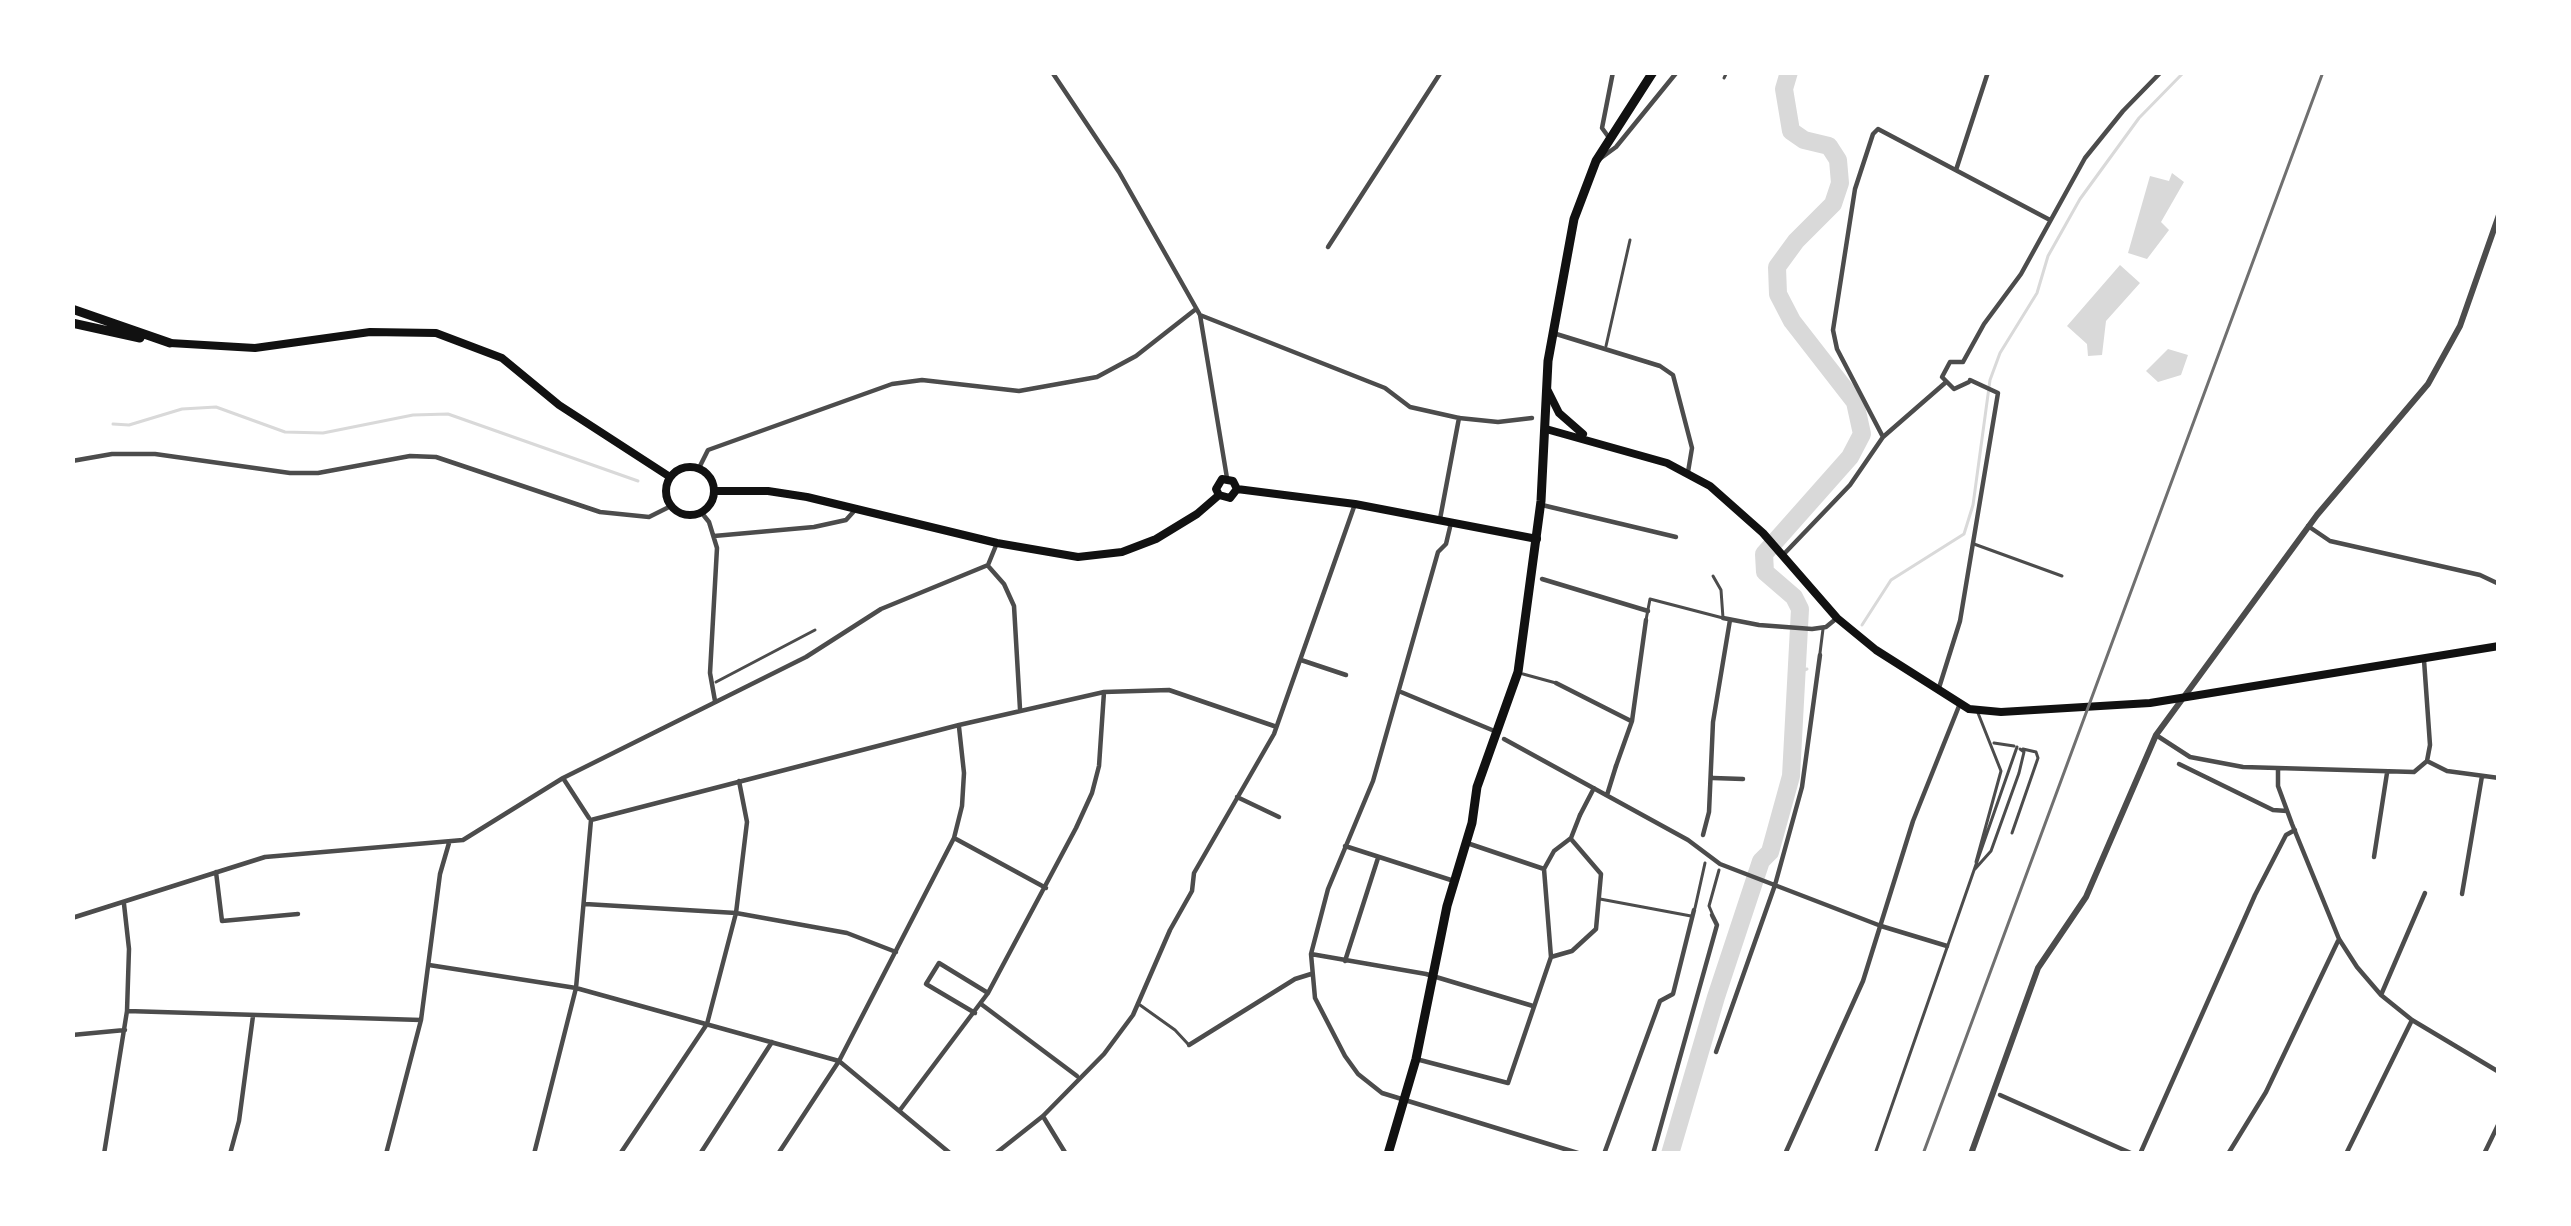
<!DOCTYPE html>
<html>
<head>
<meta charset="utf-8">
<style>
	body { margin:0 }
	#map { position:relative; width:2571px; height:1226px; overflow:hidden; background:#fff; font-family:"DM Sans",sans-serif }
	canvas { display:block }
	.frame { position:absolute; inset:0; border:75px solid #fff; pointer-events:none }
</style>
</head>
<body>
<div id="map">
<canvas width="2571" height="1226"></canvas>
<div class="frame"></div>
</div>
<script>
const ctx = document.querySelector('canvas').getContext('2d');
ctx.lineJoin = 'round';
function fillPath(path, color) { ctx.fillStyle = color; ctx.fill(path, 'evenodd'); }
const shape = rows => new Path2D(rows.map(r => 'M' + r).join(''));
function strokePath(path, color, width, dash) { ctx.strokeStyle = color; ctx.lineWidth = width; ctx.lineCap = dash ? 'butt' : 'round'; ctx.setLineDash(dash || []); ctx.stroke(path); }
fillPath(shape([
	[2172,173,2184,182,2161,222,2169,230,2147,259,2128,253,2150,176,2169,181],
	[2120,265,2140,283,2106,321,2102,355,2088,356,2087,344,2067,326],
	[2168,349,2188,355,2181,375,2158,382,2146,371]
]), '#d9d9d9');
strokePath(shape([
	[72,423,73,423],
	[113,424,129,425,182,409,216,407,285,432,323,433,413,415,448,414,638,481],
	[1862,625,1891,580,1964,534,1973,505,1990,380,2000,353,2037,293,2048,256,2080,199,2139,118,2184,72],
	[1798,672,1807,669]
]), '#d9d9d9', 3);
strokePath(shape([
	[1670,1154,1716,997,1761,861,1770,852,1791,776,1800,609,1794,597,1765,572,1764,554,1850,457,1862,434,1855,402,1792,321,1778,294,1777,267,1796,241,1833,204,1840,183,1838,160,1829,146,1804,140,1791,131,1784,89,1789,72]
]), '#d9d9d9', 18);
strokePath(shape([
	[1724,78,1727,72],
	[1606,346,1630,240],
	[1974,544,2062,576],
	[1646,620,1650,599,1723,618,1721,590,1713,576],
	[1820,653,1823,629],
	[1523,674,1556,683],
	[716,682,815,630],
	[1994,743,2014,746],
	[2012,833,2038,758,2036,752,2023,749],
	[1976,862,2001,771,1978,713],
	[1975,869,1991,851,2019,773,2024,752,2020,749],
	[1600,899,1691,916],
	[1695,908,1705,863],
	[1712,913,1709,906,1719,870],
	[1140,1005,1175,1030,1188,1044],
	[1875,1154,2017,747]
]), '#4c4c4c', 3);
strokePath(shape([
	[1459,418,1498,422,1532,418],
	[1542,579,1648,611],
	[1504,739,1688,840,1720,864,1881,926],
	[1607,795,1616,766],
	[1580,815,1594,788],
	[1716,1052,1775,885,1802,787,1820,655]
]), '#4c4c4c', 4.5);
strokePath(shape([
	[1052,72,1119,172,1200,315,1227,478],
	[1610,139,1602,128,1613,72],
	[1601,158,1616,147,1677,72],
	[1956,170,1988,72],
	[1328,247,1441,72],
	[1200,315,1385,388,1410,407,1459,418,1440,519],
	[1553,333,1660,366,1673,375,1692,448,1688,472],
	[1963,362,1984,324,2021,274,2085,158,2123,111,2161,72],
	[1963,362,1950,362,1942,377,1954,389,1969,382],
	[1883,437,1837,349,1833,330,1855,189,1873,134,1878,129,2050,220],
	[72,461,112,454,155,454,290,473,318,473,410,456,436,457,600,512,649,517,671,506],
	[699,468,708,450,892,384,922,380,1019,391,1097,377,1136,356,1196,309],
	[1542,505,1676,537],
	[701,512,709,522,717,548,710,673,715,701],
	[1451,523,1446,544,1438,552,1373,781,1328,889,1311,954,1315,998,1345,1056,1358,1074,1382,1093,1581,1154],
	[2308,526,2330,541,2480,575,2499,584],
	[714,536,814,527,846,520,856,509],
	[1782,556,1850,485,1883,437,1945,383],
	[989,567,1004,584,1014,606,1020,709],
	[1723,618,1759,625,1812,629,1826,627,1837,618],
	[1301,660,1346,675],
	[1556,683,1631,721],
	[1938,691,1960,621,1998,393,1970,380],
	[1401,692,1492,730],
	[2156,735,2190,757,2243,767,2414,772,2427,761,2430,745,2424,660],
	[2427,761,2447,771,2499,778],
	[2179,764,2273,810,2287,811],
	[1616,766,1632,721,1646,620],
	[2278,769,2278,786,2292,824,2339,939,2357,967,2381,995,2412,1020,2499,1072],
	[563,778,589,818],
	[1713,778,1743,779],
	[1237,797,1279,817],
	[591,820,959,725,1104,692,1169,690,1274,726],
	[1703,835,1709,812,1713,722,1730,620],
	[956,839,1046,888],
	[1467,843,1544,869],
	[1345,846,1454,881],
	[2374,857,2387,773],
	[216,872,222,921,298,914],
	[2462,894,2482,776],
	[585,904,736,913,847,933,896,952],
	[72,918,265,857,463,840,563,778,806,657,881,609,988,565,997,543],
	[1881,926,1947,946],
	[1311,954,1426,974,1533,1006],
	[1551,957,1572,951,1596,929,1601,874,1571,839],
	[1345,961,1378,858],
	[429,965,576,988,839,1061,951,1154],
	[2381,995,2425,893],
	[981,1004,1077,1076],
	[127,1011,421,1020],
	[975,1013,926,984,939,963,988,993],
	[72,1035,125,1030],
	[1189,1045,1295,979,1311,974],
	[1416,1059,1508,1083,1551,957,1544,869,1554,851,1571,838,1580,815],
	[2000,1095,2133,1154],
	[900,1110,988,993,1076,828,1092,793,1099,766,1104,692],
	[1044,1118,1066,1154],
	[104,1154,127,1011,129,949,124,904],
	[230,1154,239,1121,253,1016],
	[386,1154,421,1020,440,874,449,843],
	[534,1154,576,988,591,820],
	[620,1154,707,1024,736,913,747,822,739,781],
	[700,1154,772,1042],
	[778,1154,839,1061,954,838,962,806,964,773,959,727],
	[995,1154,1043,1116,1104,1054,1133,1015,1170,930,1192,891,1194,873,1274,734,1355,504],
	[1604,1154,1660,1001,1673,994,1694,910],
	[1653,1154,1717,925,1712,915],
	[1785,1154,1863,981,1913,821,1959,706],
	[2140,1154,2255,895,2286,835,2295,830],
	[2228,1154,2266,1092,2338,941],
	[2346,1154,2412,1020],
	[2484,1154,2499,1123]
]), '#4c4c4c', 4.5);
strokePath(shape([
	[1971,1154,2038,968,2086,897,2156,735,2317,515,2428,384,2460,326,2499,215]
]), '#4c4c4c', 6);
strokePath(shape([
	[170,343,255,348,370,332,436,333,502,358,559,405,670,477],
	[1548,391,1559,413,1583,434],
	[1546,429,1667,463,1710,486,1763,533,1837,618,1876,650,1969,709,2001,712,2150,703,2499,646],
	'666 491a24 24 0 1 1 48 0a24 24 0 1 1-48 0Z',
	[1237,489,1355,504,1537,539],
	[714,491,768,491,807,497,997,543,1078,557,1122,552,1156,539,1197,514,1219,495],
	[1219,495,1216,489,1222,479,1233,481,1237,489],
	[1219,495,1230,498,1237,489]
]), '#111', 8);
strokePath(shape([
	[1388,1154,1416,1059,1447,906,1472,823,1477,787,1518,672,1541,501,1548,361,1574,219,1596,161,1653,72]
]), '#111', 9);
strokePath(shape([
	[72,309,170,343],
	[72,323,140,338]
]), '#111', 9);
strokePath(shape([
	[1923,1154,2323,72]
]), '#707070', 3);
</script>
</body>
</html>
